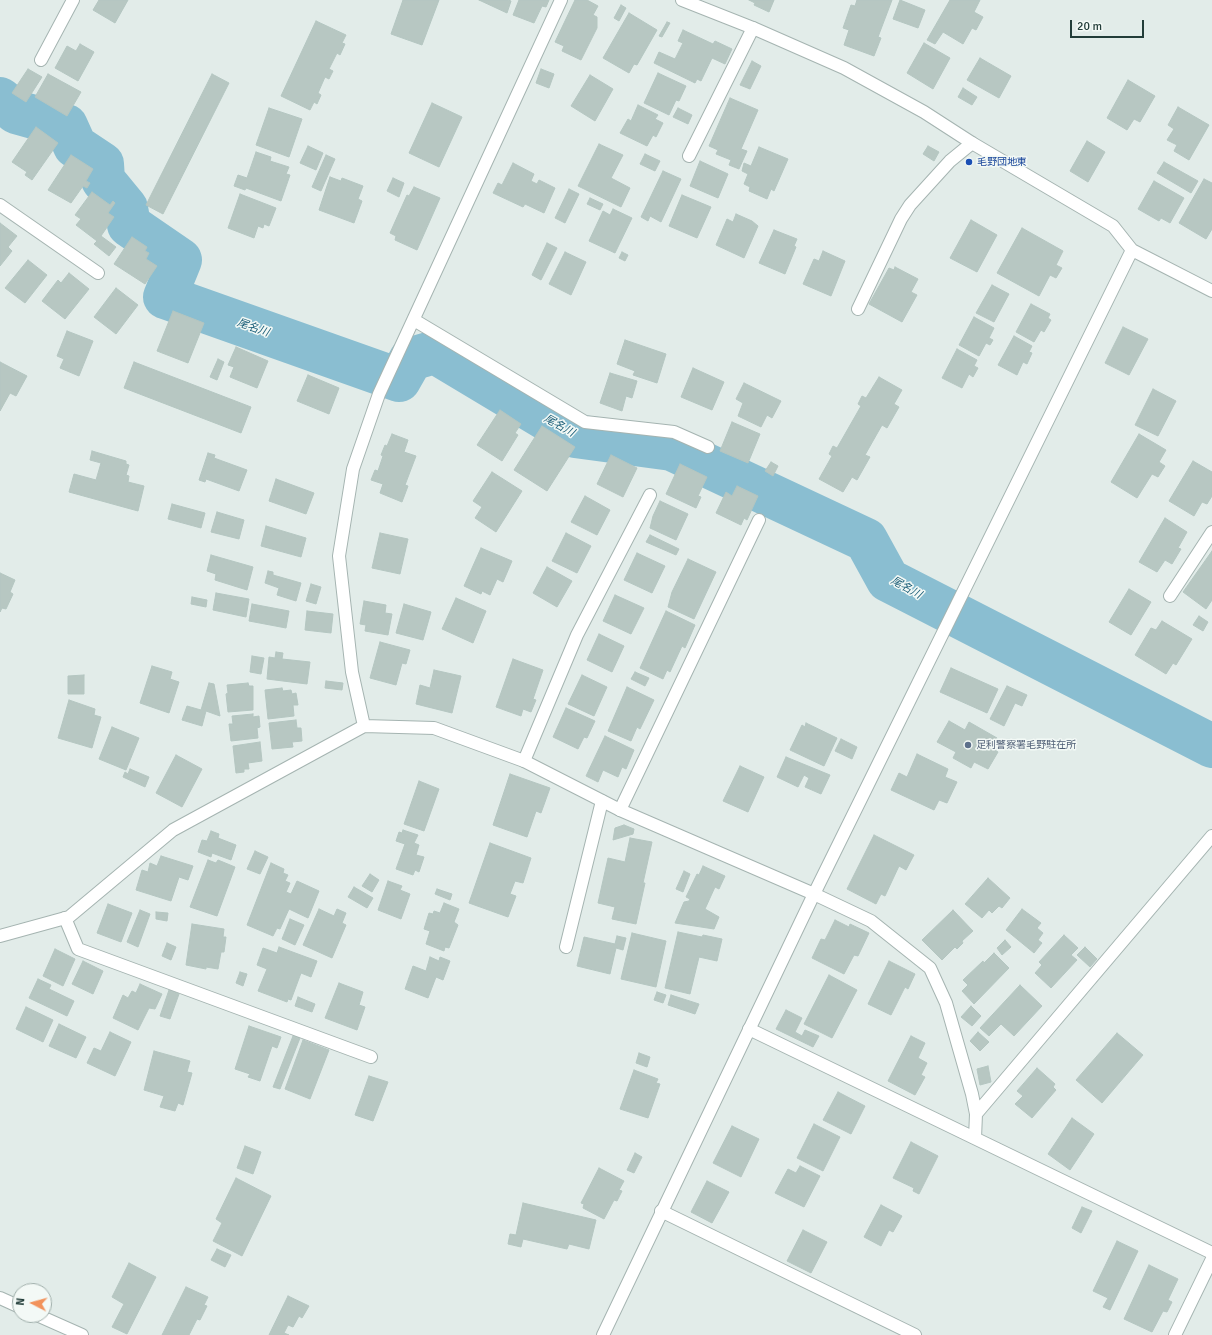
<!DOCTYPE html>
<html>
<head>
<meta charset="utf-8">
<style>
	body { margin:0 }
	#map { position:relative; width:1212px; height:1335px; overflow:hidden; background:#e2ece9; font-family:Signika,sans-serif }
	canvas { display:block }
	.north { position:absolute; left:12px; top:1283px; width:40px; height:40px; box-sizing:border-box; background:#f3f9f6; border:1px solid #9faeaa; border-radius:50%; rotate:276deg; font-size:11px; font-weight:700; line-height:16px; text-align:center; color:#223d39 }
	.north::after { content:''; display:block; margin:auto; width:14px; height:18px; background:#f2925b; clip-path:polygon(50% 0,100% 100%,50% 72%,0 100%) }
	.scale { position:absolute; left:1070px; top:20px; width:74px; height:18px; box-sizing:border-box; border:2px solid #223d39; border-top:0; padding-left:5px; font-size:12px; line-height:14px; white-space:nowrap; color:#223d39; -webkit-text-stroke:3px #f3f9f6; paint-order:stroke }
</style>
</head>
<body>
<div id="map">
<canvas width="1212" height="1335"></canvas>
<div class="north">N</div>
<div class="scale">20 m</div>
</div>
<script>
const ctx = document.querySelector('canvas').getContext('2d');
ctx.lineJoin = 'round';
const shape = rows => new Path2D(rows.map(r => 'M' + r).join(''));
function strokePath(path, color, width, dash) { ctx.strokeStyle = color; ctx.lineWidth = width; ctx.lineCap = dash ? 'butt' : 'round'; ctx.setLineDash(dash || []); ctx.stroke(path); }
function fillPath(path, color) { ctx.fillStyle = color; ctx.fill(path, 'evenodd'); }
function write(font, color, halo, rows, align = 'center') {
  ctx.font = font + ' Signika,"Noto Sans JP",sans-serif'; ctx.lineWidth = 3; ctx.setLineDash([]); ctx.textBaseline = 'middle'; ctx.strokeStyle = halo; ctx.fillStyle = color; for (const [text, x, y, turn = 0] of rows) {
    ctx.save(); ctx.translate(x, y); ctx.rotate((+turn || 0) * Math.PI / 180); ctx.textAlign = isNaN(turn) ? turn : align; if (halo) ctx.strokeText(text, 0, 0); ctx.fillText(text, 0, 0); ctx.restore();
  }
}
strokePath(shape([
	[0,99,16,112,66,126,75,146,102,164,103,180,126,208,129,225,180,260,165,297,399,380,411,359,435,352,575,436,672,449,866,540,888,580,1212,746]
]), '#8abed1', 44);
const building = shape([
	[99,0,128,0,115,23,93,10,99,0],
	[403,0,439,0,422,45,391,34,403,0],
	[479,0,508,0,511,1,507,13,479,0],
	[519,0,549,0,546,7,542,6,534,23,513,15,519,0],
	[575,0,587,0,598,6,593,15,597,17,597,28,581,60,562,51,564,46,555,42,575,0],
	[749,0,774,0,769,12,754,5,755,3,749,0],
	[857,0,892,0,878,37,881,38,874,56,844,45,849,30,843,28,851,5,855,6,857,0],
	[900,0,925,10,918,28,893,19,900,0],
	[950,0,980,0,974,12,983,17,976,30,972,28,963,44,943,32,935,44,927,40,950,0],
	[621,5,626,8,619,21,614,18,621,5],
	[629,13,657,30,637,65,634,64,629,73,603,58,629,13],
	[316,21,346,35,342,43,345,44,340,55,337,53,329,69,333,71,329,79,325,77,318,93,321,95,317,104,314,102,310,110,281,96,316,21],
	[667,22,670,23,662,37,659,36,667,22],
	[683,30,713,44,715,41,732,49,725,64,712,58,701,81,697,79,695,83,654,63,659,52,675,59,683,43,678,41,683,30],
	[924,43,950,58,933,89,907,73,924,43],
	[80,44,94,52,78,81,55,68,67,46,76,51,80,44],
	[980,58,1011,76,999,98,967,80,980,58],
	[752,61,761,66,750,89,740,85,752,61],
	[28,69,42,77,26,102,12,93,28,69],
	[541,69,554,74,549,88,536,83,541,69],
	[658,73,686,86,679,101,676,100,669,115,644,103,658,73],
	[48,74,81,92,67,116,35,97,48,74],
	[212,74,229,83,163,214,146,205,212,74],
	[590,75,613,89,595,121,571,106,590,75],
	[1128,80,1155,96,1140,122,1134,119,1127,130,1107,118,1128,80],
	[963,88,977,97,972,105,958,97,963,88],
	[730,98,758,110,741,149,747,151,739,169,729,165,731,160,716,154,718,150,709,146,730,98],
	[432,103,462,117,439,167,409,153,432,103],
	[638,105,658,115,655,119,663,123,656,137,653,135,647,146,620,133,628,119,631,121,638,105],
	[1178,107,1209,125,1189,160,1174,151,1177,145,1167,140,1174,129,1168,125,1178,107],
	[269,108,302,119,289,157,256,145,269,108],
	[678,108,692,115,688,124,673,117,678,108],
	[36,127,58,143,32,180,25,175,27,172,12,162,36,127],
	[1087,141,1105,152,1088,182,1070,171,1087,141],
	[599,144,623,155,611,178,630,188,621,207,578,186,599,144],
	[308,146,323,153,316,170,300,163,308,146],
	[928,146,939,152,934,161,923,154,928,146],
	[759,147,788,159,774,191,771,189,767,199,749,191,750,187,744,184,748,174,742,171,744,163,751,166,759,147],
	[256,152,271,157,270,161,289,167,286,174,290,175,281,201,246,188,245,190,234,186,238,175,247,178,256,152],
	[645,154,660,161,655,171,640,164,645,154],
	[71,155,93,169,86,181,90,183,87,188,83,186,71,203,48,190,71,155],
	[326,155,335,159,321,191,312,187,326,155],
	[700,161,728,174,718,198,690,186,700,161],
	[1164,162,1198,181,1191,193,1157,173,1164,162],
	[513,163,534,174,531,181,537,184,539,180,555,188,544,213,525,204,523,207,493,193,498,183,502,185,513,163],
	[663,171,681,179,661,222,650,216,648,221,641,217,663,171],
	[330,177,341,181,342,178,363,186,358,199,362,201,354,223,319,210,330,177],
	[393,178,404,183,399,197,387,191,393,178],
	[1204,179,1212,183,1212,229,1206,239,1179,223,1204,179],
	[1154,181,1184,198,1170,223,1161,218,1159,221,1138,209,1154,181],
	[414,187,440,198,417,250,395,240,396,236,390,233,407,195,409,196,414,187],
	[569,189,579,194,565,223,555,218,569,189],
	[92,192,110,205,113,201,115,203,108,213,114,217,101,236,116,247,109,256,94,244,97,241,76,225,81,219,75,215,92,192],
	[240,194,276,208,269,226,264,224,263,228,258,226,254,238,228,228,240,194],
	[682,195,711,207,697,238,669,226,682,195],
	[590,198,603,204,600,210,587,204,590,198],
	[613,209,632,218,615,253,589,241,603,211,610,215,613,209],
	[736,214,752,221,758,226,744,258,716,245,727,219,733,222,736,214],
	[971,220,997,235,977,272,950,258,971,220],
	[0,223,17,236,8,247,12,251,0,266,0,223],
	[1022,228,1063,251,1056,265,1062,268,1056,278,1050,275,1039,296,997,273,1022,228],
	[774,230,797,239,794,246,796,247,785,274,759,263,774,230],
	[132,237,147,247,145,251,149,253,146,259,157,266,145,284,114,264,132,237],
	[547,243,557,248,541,280,532,275,547,243],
	[823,251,845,261,831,296,803,284,814,259,819,261,823,251],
	[565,252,586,262,571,295,549,284,565,252],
	[622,252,628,255,625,261,619,258,622,252],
	[28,260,47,275,25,303,5,288,28,260],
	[895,267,918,279,911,292,917,295,902,322,869,304,889,268,894,270,895,267],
	[69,273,89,289,65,319,42,301,58,280,61,283,69,273],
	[992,285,1009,294,994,322,976,313,992,285],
	[116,288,138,305,116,334,94,317,116,288],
	[1031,304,1050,314,1048,318,1051,320,1044,332,1041,330,1034,342,1016,332,1031,304],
	[173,311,204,323,188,363,157,351,173,311],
	[974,317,994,328,989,338,993,340,990,345,986,343,979,356,959,345,974,317],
	[1123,327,1148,339,1129,375,1105,363,1123,327],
	[67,331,93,341,79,376,60,368,64,359,57,356,67,331],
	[1014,336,1032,346,1029,352,1032,353,1027,364,1023,362,1017,375,998,365,1014,336],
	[625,340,666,354,657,383,633,375,635,371,617,364,625,340],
	[236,347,268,361,257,388,230,377,234,367,228,365,236,347],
	[957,349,977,360,974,366,978,368,973,377,969,374,962,388,942,378,957,349],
	[218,359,224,362,217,380,210,377,218,359],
	[0,362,27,376,16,396,10,393,0,411,0,362],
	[134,362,251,407,241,433,124,388,134,362],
	[693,368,724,382,712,410,681,397,693,368],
	[610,373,637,381,632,398,626,396,622,411,600,403,610,373],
	[308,375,339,388,329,414,297,401,308,375],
	[879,377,902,390,894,404,899,407,887,428,882,425,865,455,870,457,857,480,852,477,843,492,819,479,832,456,829,454,833,446,837,448,861,406,858,404,862,396,866,398,879,377],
	[744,383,781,401,772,418,767,415,761,427,738,416,743,403,736,399,744,383],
	[1153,389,1176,401,1158,436,1135,425,1153,389],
	[500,410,521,424,515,433,518,435,502,461,477,445,500,410],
	[732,422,760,434,748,463,720,451,732,422],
	[542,426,575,447,547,491,514,470,542,426],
	[392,434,408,440,404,452,416,456,405,485,408,486,402,502,380,493,383,484,371,480,375,470,378,471,383,456,381,455,385,445,387,446,392,434],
	[1139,434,1166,450,1159,462,1165,466,1158,477,1152,474,1137,498,1111,482,1139,434],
	[92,451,126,461,126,464,129,465,126,475,129,476,128,482,144,486,138,511,69,492,74,474,96,480,101,463,90,460,92,451],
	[208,453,215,455,214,458,247,470,239,491,206,479,205,482,199,480,208,453],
	[611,455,637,468,623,497,597,484,611,455],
	[1193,461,1212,472,1212,496,1207,504,1202,502,1194,516,1169,501,1193,461],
	[771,462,778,466,773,476,765,471,771,462],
	[680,464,707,477,698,496,701,497,696,508,666,494,680,464],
	[492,472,522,491,496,532,475,518,482,507,473,501,492,472],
	[276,479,314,493,306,514,269,501,276,479],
	[737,486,758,496,747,520,744,518,741,525,716,513,726,492,732,496,737,486],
	[585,496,610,510,597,535,571,522,585,496],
	[660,501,688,514,676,540,650,528,653,516,660,501],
	[172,504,205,513,201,528,168,519,172,504],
	[217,512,244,520,239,539,211,532,217,512],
	[1165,518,1187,532,1178,548,1181,549,1172,564,1165,560,1157,572,1139,562,1165,518],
	[266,526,306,538,301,557,261,546,266,526],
	[380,533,408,539,400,574,372,568,380,533],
	[566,533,591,546,577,573,552,561,566,533],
	[650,535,679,549,676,555,646,542,650,535],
	[481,548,512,561,503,582,497,579,490,595,482,591,481,594,464,586,481,548],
	[1212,551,1212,600,1206,609,1183,592,1212,551],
	[637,553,665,566,652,593,624,580,637,553],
	[211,555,253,567,247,590,215,580,216,574,207,571,211,555],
	[688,559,716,572,694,619,668,607,672,592,688,559],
	[547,567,572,581,557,607,533,593,547,567],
	[268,571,273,572,273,575,301,583,296,601,277,595,279,588,265,583,268,571],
	[0,573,15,580,10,592,13,594,6,609,2,608,0,612,0,573],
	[311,584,321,587,316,604,306,601,311,584],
	[1129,589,1151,602,1131,635,1109,622,1129,589],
	[216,593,249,599,246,617,213,610,216,593],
	[615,595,644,608,631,634,603,621,615,595],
	[192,597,207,600,206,607,191,604,192,597],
	[456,598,486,611,473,643,442,629,456,598],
	[364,601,386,605,385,613,392,614,388,635,365,631,366,625,360,624,364,601],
	[252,604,289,611,286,628,249,621,252,604],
	[404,604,431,612,423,640,396,633,404,604],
	[307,611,333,614,331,633,305,630,307,611],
	[666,611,695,625,685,648,682,646,670,672,667,670,663,679,640,668,666,611],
	[1199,616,1208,622,1203,631,1193,625,1199,616],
	[1162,621,1192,639,1176,665,1173,663,1166,674,1135,655,1151,628,1156,630,1162,621],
	[599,634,624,646,612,672,587,660,599,634],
	[380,642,410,650,406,664,402,663,396,685,370,678,380,642],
	[276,652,283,653,282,659,310,662,307,684,267,679,269,657,275,658,276,652],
	[252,656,264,658,261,674,250,672,252,656],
	[513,659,543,670,533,699,536,700,531,712,523,709,521,716,496,707,513,659],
	[152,666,172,672,170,679,179,682,169,713,140,703,152,666],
	[951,668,998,689,987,713,940,692,951,668],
	[434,670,461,676,452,713,416,704,420,685,430,688,434,670],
	[635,672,649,678,645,686,631,679,635,672],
	[84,675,84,694,68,694,68,676,84,675],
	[582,675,607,687,594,716,568,704,582,675],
	[326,681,343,683,342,690,325,688,326,681],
	[209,683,214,684,220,716,206,711,202,726,182,720,187,706,201,710,209,683],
	[248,683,249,686,253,686,253,710,228,712,226,694,228,693,227,685,248,683],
	[1007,686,1027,695,1022,706,1015,703,1004,726,990,719,1007,686],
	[627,687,654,700,640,729,637,727,631,741,608,731,627,687],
	[282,688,283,691,291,690,292,694,296,693,298,705,293,705,294,716,268,719,265,690,282,688],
	[69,700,95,709,94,715,101,717,92,748,58,738,69,700],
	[566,708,595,721,587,738,584,737,578,749,553,737,566,708],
	[253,714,253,717,259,716,260,727,257,728,258,738,231,741,229,724,233,724,232,716,253,714],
	[296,720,297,728,301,728,302,741,292,742,293,747,272,749,269,723,296,720],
	[949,721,965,730,969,722,997,738,992,748,998,752,988,769,974,762,971,768,953,758,956,752,937,742,949,721],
	[806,723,837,738,824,766,790,750,802,725,805,727,806,723],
	[112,727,139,738,126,770,99,759,112,727],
	[605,736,634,750,626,769,622,767,618,777,603,770,598,782,586,776,605,736],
	[841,739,857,747,852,759,835,751,841,739],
	[260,742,262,761,248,763,249,769,244,769,244,772,236,773,233,746,260,742],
	[917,754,948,769,945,777,957,782,947,803,939,800,934,810,891,790,899,773,907,777,917,754],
	[176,755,202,769,182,807,156,793,176,755],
	[786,757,830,775,821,794,805,787,809,778,804,775,798,787,777,777,786,757],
	[740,766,764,777,748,812,723,801,740,766],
	[130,769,149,777,145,787,123,777,125,772,128,774,130,769],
	[510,774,550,788,541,813,536,811,527,837,493,825,510,774],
	[419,781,439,789,424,831,404,824,419,781],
	[624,825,634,829,633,834,613,840,615,828,624,825],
	[403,830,418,835,414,843,419,845,416,855,424,857,419,872,415,870,413,875,396,869,405,844,396,841,399,832,402,833,403,830],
	[211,831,219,834,218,838,236,845,231,860,212,853,211,857,198,852,202,840,207,841,211,831],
	[874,835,914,855,906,870,899,866,885,896,881,894,876,904,847,889,874,835],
	[630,838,652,842,643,883,645,883,636,924,612,919,615,907,598,903,608,858,625,862,630,838],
	[490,843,531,858,523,883,515,881,510,894,516,896,508,917,469,903,490,843],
	[255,851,268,857,260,874,247,869,255,851],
	[161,856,193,866,188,880,179,877,171,901,136,890,142,870,148,872,150,863,157,866,161,856],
	[208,860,216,863,218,860,235,867,217,916,190,907,208,860],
	[271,863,284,869,283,873,288,875,285,881,290,883,286,892,291,894,297,881,319,891,308,918,289,909,280,929,277,928,273,936,247,925,271,863],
	[703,866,725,876,719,889,715,887,705,909,719,917,714,929,675,923,684,902,689,901,690,899,686,897,697,874,699,875,703,866],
	[684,871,690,874,683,892,676,889,684,871],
	[370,874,379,880,372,892,362,886,370,874],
	[988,878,1010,898,1002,908,999,906,992,913,989,910,982,918,965,904,988,878],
	[388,881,402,886,400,890,410,894,401,919,378,910,388,881],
	[354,887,373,898,367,908,348,897,354,887],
	[437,889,452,894,450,900,435,894,437,889],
	[444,903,459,909,454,922,458,925,449,948,445,947,444,951,426,944,430,931,424,929,429,913,433,914,434,911,440,913,444,903],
	[108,904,132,913,121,942,97,933,108,904],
	[319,909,334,916,337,909,346,913,342,923,346,925,332,958,303,945,319,909],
	[1022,909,1041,923,1037,928,1043,933,1038,940,1042,943,1034,953,1006,930,1022,909],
	[140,910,150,914,138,947,127,942,140,910],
	[953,910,973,931,962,941,963,943,957,949,955,947,942,960,922,940,953,910],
	[156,912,168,913,167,921,156,919,156,912],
	[290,919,304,925,295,945,282,939,290,919],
	[835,920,849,927,850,924,869,933,858,956,854,955,844,974,812,958,821,939,825,940,835,920],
	[192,924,224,929,223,937,226,937,224,952,221,952,218,969,206,967,206,969,186,965,192,924],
	[678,932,702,937,703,935,722,939,717,961,699,957,690,994,665,988,678,932],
	[632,933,666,941,656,987,621,979,632,933],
	[1064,935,1078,948,1071,955,1077,960,1051,988,1035,973,1042,965,1039,962,1064,935],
	[617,936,626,938,623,950,616,948,610,974,577,966,584,937,615,944,617,936],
	[1005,940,1011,947,1002,955,997,948,1005,940],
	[167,943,176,947,171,960,162,956,167,943],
	[279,947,317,961,311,977,301,973,291,1000,288,999,287,1002,258,991,267,969,257,965,263,948,277,953,279,947],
	[1085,947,1097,959,1090,967,1077,955,1085,947],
	[55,949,75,959,63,986,43,976,55,949],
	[994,953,1009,968,974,1004,962,991,968,985,963,980,983,961,984,963,994,953],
	[430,957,439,961,440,957,450,961,443,980,436,977,428,998,405,989,413,966,426,971,430,957],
	[83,961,103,971,93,994,72,984,83,961],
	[889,961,915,974,908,989,905,987,891,1015,868,1004,889,961],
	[240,972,247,974,243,986,236,983,240,972],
	[829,975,857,990,832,1038,804,1024,829,975],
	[38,979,51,985,49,989,74,1001,67,1016,29,998,38,979],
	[339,983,363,992,359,1005,365,1007,357,1030,325,1018,339,983],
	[140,984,162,994,155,1009,149,1008,138,1030,113,1018,123,995,128,998,132,991,136,993,140,984],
	[1020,985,1042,1006,1014,1036,1001,1024,989,1036,980,1028,1020,985],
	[169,990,179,994,170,1019,160,1016,169,990],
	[657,992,666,995,663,1003,654,1000,657,992],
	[671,995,699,1004,695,1014,668,1005,671,995],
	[298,997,315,1004,312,1012,295,1006,298,997],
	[971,1006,981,1016,972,1026,961,1017,971,1006],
	[26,1007,53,1020,43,1042,16,1029,26,1007],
	[786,1010,802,1018,795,1032,802,1036,805,1030,819,1036,813,1047,776,1029,786,1010],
	[59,1024,86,1037,76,1058,49,1046,59,1024],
	[249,1026,281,1037,277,1048,272,1046,260,1081,248,1077,250,1074,235,1069,249,1026],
	[110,1032,131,1042,115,1076,87,1063,94,1048,101,1051,110,1032],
	[978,1032,989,1042,980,1051,970,1041,978,1032],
	[1117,1033,1143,1055,1102,1103,1076,1080,1117,1033],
	[293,1036,300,1038,280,1089,273,1087,293,1036],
	[911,1036,925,1043,918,1058,927,1063,921,1075,925,1077,915,1095,888,1081,911,1036],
	[303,1040,329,1050,310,1099,285,1089,303,1040],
	[154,1051,190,1061,187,1072,192,1073,183,1105,178,1103,175,1111,160,1107,164,1096,144,1090,154,1051],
	[639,1053,650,1057,647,1067,636,1063,639,1053],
	[988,1066,991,1082,980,1085,977,1069,988,1066],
	[1037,1068,1055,1084,1053,1087,1056,1090,1032,1118,1015,1104,1023,1096,1017,1091,1037,1068],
	[634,1070,658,1079,656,1083,660,1084,648,1118,620,1109,634,1070],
	[369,1076,388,1082,373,1121,355,1115,369,1076],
	[838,1092,865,1106,851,1134,823,1120,838,1092],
	[1072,1118,1094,1134,1070,1170,1048,1154,1072,1118],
	[814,1124,840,1137,823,1171,797,1158,814,1124],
	[732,1126,759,1139,741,1177,713,1163,732,1126],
	[911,1142,938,1156,919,1194,913,1191,914,1188,893,1178,911,1142],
	[245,1146,261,1152,253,1174,237,1168,245,1146],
	[635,1153,642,1157,634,1173,627,1170,635,1153],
	[800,1166,820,1176,804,1207,775,1193,788,1169,796,1173,800,1166],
	[599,1168,624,1181,619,1190,622,1191,617,1201,614,1200,604,1219,583,1208,584,1204,581,1203,599,1168],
	[236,1178,271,1196,242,1256,213,1241,222,1223,216,1219,236,1178],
	[707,1181,729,1192,712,1223,691,1212,707,1181],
	[523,1203,596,1220,589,1249,569,1244,567,1249,523,1239,521,1247,508,1244,510,1234,516,1235,523,1203],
	[881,1205,902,1216,893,1232,889,1230,881,1246,864,1237,881,1205],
	[1082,1207,1092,1211,1081,1233,1072,1228,1082,1207],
	[803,1230,827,1242,811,1273,787,1261,803,1230],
	[1117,1241,1138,1251,1110,1310,1103,1307,1108,1298,1093,1291,1117,1241],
	[217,1249,231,1255,225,1267,211,1260,217,1249],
	[129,1263,156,1277,127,1334,112,1327,124,1304,112,1297,129,1263],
	[1149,1265,1178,1279,1168,1300,1172,1302,1167,1312,1163,1311,1152,1332,1124,1319,1149,1265],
	[186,1287,208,1297,204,1305,207,1306,200,1320,197,1319,189,1335,162,1335,186,1287],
	[288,1296,309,1306,302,1318,299,1316,293,1327,288,1325,284,1333,289,1335,269,1335,288,1296]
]);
fillPath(building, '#b7c7c2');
strokePath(building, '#b4c6c1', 1);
const service = shape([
	[0,205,98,273],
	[524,761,577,635,650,495],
	[620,810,759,520],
	[65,918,78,949,371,1057],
	[566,947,602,801]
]);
const minor = shape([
	[41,60,73,0],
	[689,156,753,28],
	[858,309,901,219,910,205,950,161,972,143],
	[414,320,585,422,674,432,708,447],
	[1170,596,1212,532],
	[364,726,352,672,339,556,353,469,379,394,561,0],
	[0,936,69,917,173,830,364,726,434,728,524,761,620,810,814,894,871,921,930,968,946,1003,972,1094,976,1114,975,1138],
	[749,1029,1212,1253],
	[976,1114,1212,836],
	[661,1211,915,1335],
	[0,1298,20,1307],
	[37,1315,82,1335],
	[1175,1335,1212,1259]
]);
const tertiary = shape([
	[682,0,753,28,844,68,924,112,972,143,1113,226,1132,250,1212,291],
	[603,1335,814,894,1132,250]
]);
strokePath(service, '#a5b4b1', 14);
strokePath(minor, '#a5b4b1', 14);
strokePath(tertiary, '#a5b4b1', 14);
strokePath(service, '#fff', 12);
strokePath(minor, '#fff', 12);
strokePath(tertiary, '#fff', 12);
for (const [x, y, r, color] of [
	[969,162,4,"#1a4fb4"],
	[968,745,4,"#5c6f8a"]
]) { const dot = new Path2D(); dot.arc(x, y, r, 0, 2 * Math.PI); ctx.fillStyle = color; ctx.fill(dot); strokePath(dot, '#f3f9f6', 1.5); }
write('10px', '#164399', '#f3f9f6', [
	["毛野団地東",977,162]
], 'left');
write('10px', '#4e5e75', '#f3f9f6', [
	["足利警察署毛野駐在所",976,745]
], 'left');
write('italic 11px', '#1c5f79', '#f3f9f6', [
	["尾名川",253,328,19],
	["尾名川",559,426,29],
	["尾名川",906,588,29]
]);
</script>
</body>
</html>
